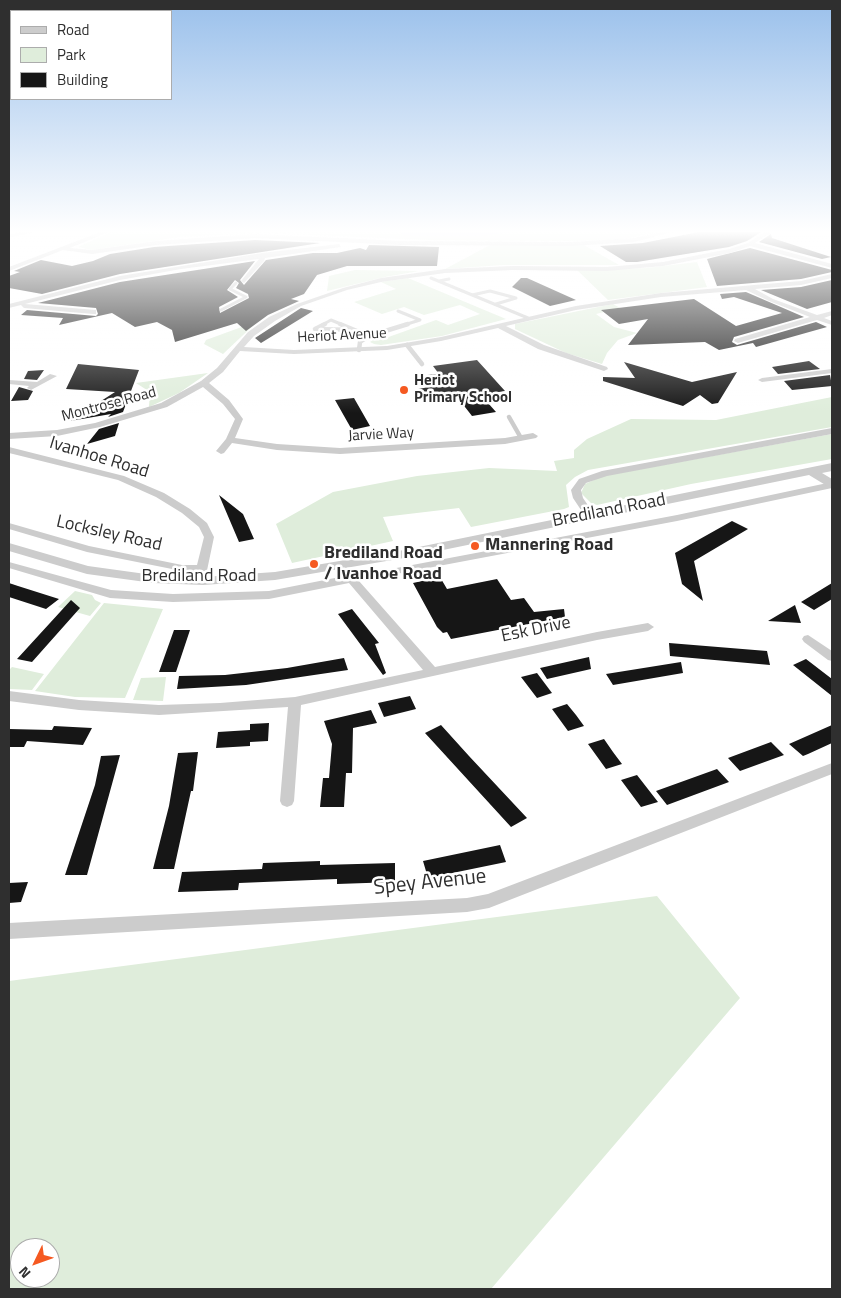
<!DOCTYPE html>
<html>
<head>
<meta charset="utf-8">
<style>
	body { margin:0 }
	#map { position:relative; width:841px; height:1298px; overflow:hidden; background:#fff; font-family:"Titillium Web",sans-serif }
	canvas { display:block }
	.frame { position:absolute; inset:0; border:10px solid #2f2f2f; pointer-events:none }
	.legend { position:absolute; left:10px; top:10px; width:162px; height:90px; box-sizing:border-box; background:#fff; border:1px solid #acacac; margin:0; padding:6px 9px; list-style:none; font-size:15px; color:#2f2f2f }
	.legend li { display:flex; align-items:center; gap:10px; height:25px }
	.legend b { width:25px; border:1px solid #acacac }
	.north { position:absolute; left:10px; top:1238px; width:50px; height:50px; box-sizing:border-box; background:#fff; border:1px solid #acacac; border-radius:50%; rotate:228deg; font-size:14px; font-weight:700; line-height:20px; text-align:center; color:#2f2f2f }
	.north::after { content:''; display:block; margin:auto; width:18px; height:22px; background:#f55921; clip-path:polygon(50% 0,100% 100%,50% 72%,0 100%) }
</style>
</head>
<body>
<div id="map">
<canvas width="841" height="1298"></canvas>
<div class="frame"></div>
<ul class="legend">
<li><b style="height:6px;background:#ccc"></b>Road</li>
<li><b style="height:14px;background:#dfeddb"></b>Park</li>
<li><b style="height:14px;background:#161616"></b>Building</li>
</ul>
<div class="north">N</div>
</div>
<script>
const ctx = document.querySelector('canvas').getContext('2d');
ctx.lineJoin = 'round';
function fillPath(path, color) { ctx.fillStyle = color; ctx.fill(path, 'evenodd'); }
const shape = rows => new Path2D(rows.map(r => 'M' + r).join(''));
function strokePath(path, color, width, dash) { ctx.strokeStyle = color; ctx.lineWidth = width; ctx.lineCap = dash ? 'butt' : 'round'; ctx.setLineDash(dash || []); ctx.stroke(path); }
function write(font, color, halo, rows, align = 'center') {
  ctx.font = font + ' "Titillium Web",sans-serif'; ctx.lineWidth = 5; ctx.setLineDash([]); ctx.textBaseline = 'middle'; ctx.strokeStyle = halo; ctx.fillStyle = color; for (const [text, x, y, turn = 0] of rows) {
    ctx.save(); ctx.translate(x, y); ctx.rotate((+turn || 0) * Math.PI / 180); ctx.textAlign = isNaN(turn) ? turn : align; if (halo) ctx.strokeText(text, 0, 0); ctx.fillText(text, 0, 0); ctx.restore();
  }
}
fillPath(shape([
	[113,231,666,231,623,239,568,241,429,240,263,233,179,237,92,250,78,247],
	[582,244,619,265,503,265,445,269,490,245],
	[697,262,707,287,608,300,577,270,646,268],
	[355,270,419,271,385,277,327,291,329,276],
	[408,278,506,319,442,336,381,345,374,344,370,342,376,338,383,339,436,320,448,325,480,314,460,305,424,315,404,307,382,314,354,302,396,289,381,282],
	[613,304,620,308,596,314,614,327,637,333,618,340,607,353,602,364,566,353,515,329,515,324],
	[258,321,223,354,204,344,206,340],
	[208,373,179,393,149,407,150,392,136,383],
	[832,397,832,427,588,470,575,477,566,485,569,507,564,509,471,527,459,508,383,517,393,541,292,563,276,524,333,492,417,476,489,468,557,471,554,461,574,458,574,450,587,439,631,419,716,420],
	[832,434,832,459,691,484,597,505,591,503,581,493,585,484,603,476],
	[75,591,92,595,95,600,101,603,90,616,58,607],
	[104,603,163,609,125,698,75,697,35,691],
	[12,667,44,674,32,690,9,689,9,670],
	[166,677,163,701,133,700,141,678],
	[657,896,740,998,491,1289,9,1289,9,981],
	[20,1248,50,1248,50,1278,20,1278]
]), '#dfeddb');
fillPath(shape([
	[399,231,521,231,480,236,415,236,403,235]
]), '#c5d1ef');
fillPath(shape([
	[704,231,763,231,747,241,729,247,637,262,626,262,600,246,643,243],
	[771,234,772,238,831,257,822,259,759,242],
	[255,240,320,243,120,274,42,294,9,288,9,276,20,272,14,271,41,260,72,266,93,261,110,254,154,247],
	[369,245,439,247,437,266,347,266,317,275,304,294,291,299,299,301,268,315,246,331,237,323,175,342,172,330,157,322,135,327,112,313,59,325,63,318,21,315,27,310,96,316,98,314,96,308,38,303,120,282,255,261,240,280,244,285,266,260,313,253,337,253,360,248,366,250],
	[235,280,239,283,236,288,248,294,249,298,220,313,219,307,238,297,227,290],
	[750,248,832,270,832,272,801,279,717,286,707,259],
	[521,278,527,278,576,300,550,306,512,287],
	[832,280,832,302,807,309,761,290,801,287],
	[746,292,804,317,734,337,732,342,737,345,816,322,827,327,756,347,753,343,719,350,705,342,628,345,648,319,619,324,601,310,694,299,736,326,782,313,734,297,722,299,720,294],
	[301,308,313,311,261,343,255,338],
	[477,360,505,391,481,395,496,412,472,416,458,398,435,404,418,389,435,386,427,375,439,374,433,366],
	[809,361,820,369,778,374,772,367],
	[624,362,692,382,737,372,718,403,712,404,700,395,683,406,603,381,603,377,635,378],
	[78,364,139,370,123,412,108,417,111,414,70,421,115,392,66,389],
	[44,370,37,380,24,379,28,371],
	[830,375,832,386,792,390,784,381],
	[19,387,33,391,28,400,11,401],
	[354,398,370,426,352,430,335,400],
	[119,423,115,436,87,444,99,429],
	[219,495,243,514,254,539,239,542],
	[732,521,748,529,694,561,703,601,682,584,675,553],
	[440,577,447,589,497,579,511,600,524,598,534,612,564,609,565,617,451,639,447,632,443,633,437,627,413,583],
	[9,583,18,586,59,599,46,609,9,597],
	[832,583,832,599,814,610,801,602],
	[71,600,80,608,32,662,17,659],
	[795,605,801,623,768,621],
	[352,609,379,643,375,644,386,673,383,675,338,614],
	[174,630,190,630,176,672,159,672],
	[669,643,767,651,770,665,670,656],
	[589,657,591,669,547,679,540,668],
	[344,658,348,670,246,685,177,689,179,676,225,675,287,668],
	[806,659,832,679,832,696,793,665],
	[681,662,683,673,613,685,606,674],
	[537,673,552,693,537,698,521,677],
	[410,696,416,709,384,717,378,703],
	[567,704,576,715,584,726,568,731,552,709],
	[371,710,377,723,353,728,352,773,346,773,344,807,320,807,323,778,329,778,332,744,324,721],
	[269,723,268,741,250,742,250,746,216,748,218,732,250,730,250,724],
	[441,725,469,756,527,818,511,827,425,733],
	[832,725,832,743,808,754,803,756,789,744],
	[54,726,92,728,83,745,27,741,24,747,9,747,9,729,52,730],
	[604,739,613,752,622,764,606,769,588,744],
	[771,742,784,755,740,771,728,758],
	[198,752,193,791,191,791,174,869,153,869,169,806,178,753],
	[120,755,87,875,65,875,95,785,101,756],
	[717,769,729,782,667,805,656,791],
	[637,775,658,802,641,807,621,780],
	[500,845,506,862,428,878,423,861],
	[320,861,320,865,395,863,395,882,337,884,337,879,239,883,238,890,178,892,182,872,262,869,263,863],
	[28,882,21,902,9,903,9,883]
]), '#161616');
strokePath(shape([
	[9,236,33,231],
	[431,278,528,318],
	[439,281,449,279],
	[472,295,490,291,516,298,496,304],
	[221,310,246,297,230,289,236,283],
	[398,311,420,320,404,325],
	[322,325,331,320,343,325]
]), '#ccc', 3);
strokePath(shape([
	[325,324,315,329,354,330],
	[340,324,369,336],
	[407,345,422,364],
	[359,350,360,342,369,336,408,324],
	[509,417,521,438]
]), '#ccc', 4.5);
fillPath(shape([
	[103,231,111,231,70,248,92,250,156,241,255,234,401,241,571,242,634,238,666,231,677,231,634,242,571,246,401,245,255,238,156,245,92,254,63,250,9,271,9,267,103,231],
	[766,231,773,231,755,243,832,264,832,268,750,246,730,253,663,266,607,271,513,270,445,273,381,282,347,290,301,306,275,321,254,336,244,347,294,350,387,346,441,337,576,306,661,293,801,281,832,274,832,278,801,285,755,289,773,299,817,315,832,311,832,315,824,318,832,321,832,325,817,320,738,343,734,341,735,339,810,317,769,301,746,290,661,297,576,310,506,326,544,345,607,367,608,369,604,371,538,349,498,328,441,341,387,350,294,354,240,351,223,372,209,383,229,400,243,419,235,438,277,444,340,448,505,438,533,433,538,436,536,438,505,444,340,454,277,450,232,443,224,453,221,454,216,451,226,439,235,419,223,404,203,387,167,407,100,427,57,436,9,439,9,433,57,430,95,423,161,403,201,381,217,368,248,332,269,317,297,304,343,288,381,278,445,269,513,266,607,267,663,262,729,249,748,243,766,231],
	[339,244,341,247,265,258,264,261,244,283,241,281,259,259,181,269,120,280,25,304,96,310,96,314,93,314,24,308,21,305,9,308,9,304,120,276,262,253,339,244],
	[832,369,832,373,762,382,758,380,762,378,832,369],
	[50,374,57,376,31,390,27,388,29,386,9,384,9,380,37,382,50,374],
	[832,428,832,434,607,476,586,483,581,490,583,498,596,517,595,519,587,519,573,498,571,490,579,479,602,471,832,428],
	[9,447,124,476,164,493,190,509,207,523,214,537,205,580,203,582,195,582,193,580,195,572,182,571,87,552,9,529,9,523,89,546,182,565,197,565,204,537,199,527,182,513,156,497,118,480,9,453,9,447],
	[832,482,832,488,677,521,359,581,435,667,597,632,648,623,654,627,648,631,597,640,301,705,294,801,292,805,287,807,282,805,280,801,288,707,159,715,79,710,9,701,9,691,79,700,159,705,220,703,295,697,423,670,349,583,269,599,173,602,110,598,9,568,9,562,111,590,173,594,269,591,350,575,354,576,677,515,832,482],
	[808,635,832,651,832,661,828,660,804,642,802,639,804,636,808,635],
	[832,763,832,774,489,908,467,912,9,939,9,923,467,898,488,894,832,763]
]), '#ccc');
fillPath(shape([
	[832,463,832,471,822,473,832,479,832,489,809,475,404,558,275,580,203,585,153,583,87,574,9,551,9,543,88,566,153,575,203,577,275,572,404,550,832,463]
]), '#ccc');
const sky = ctx.createLinearGradient(0, 0, 0, 413);
sky.addColorStop(0, '#9ac0eb');
sky.addColorStop(0.56, '#fff');
sky.addColorStop(1, '#ffffff00');
ctx.fillStyle = sky;
ctx.fillRect(0, 0, 841, 413);
for (const [x, y, r, color] of [
	[404,390,5,"#f55921"],
	[475,546,5,"#f55921"],
	[314,564,5,"#f55921"]
]) { const dot = new Path2D(); dot.arc(x, y, r, 0, 2 * Math.PI); ctx.fillStyle = color; ctx.fill(dot); strokePath(dot, '#fff', 2); }
write('15px', '#2f2f2f', '#fff', [
	["Heriot Avenue",342,336,-3],
	["Montrose Road",109,405,-15],
	["Jarvie Way",381,435,-3]
]);
write('bold 15px', '#2f2f2f', '#fff', [
	["Heriot",414,381],
	["Primary School",414,398]
], 'left');
write('18px', '#2f2f2f', '#fff', [
	["Ivanhoe Road",99,458,17],
	["Brediland Road",609,511,-11],
	["Locksley Road",109,534,13],
	["Brediland Road",199,577],
	["Esk Drive",536,630,-12]
]);
write('bold 18px', '#2f2f2f', '#fff', [
	["Mannering Road",485,546],
	["Brediland Road",324,554],
	["/ Ivanhoe Road",324,575]
], 'left');
write('21px', '#2f2f2f', '#fff', [
	["Spey Avenue",430,883,-6]
]);
</script>
</body>
</html>
